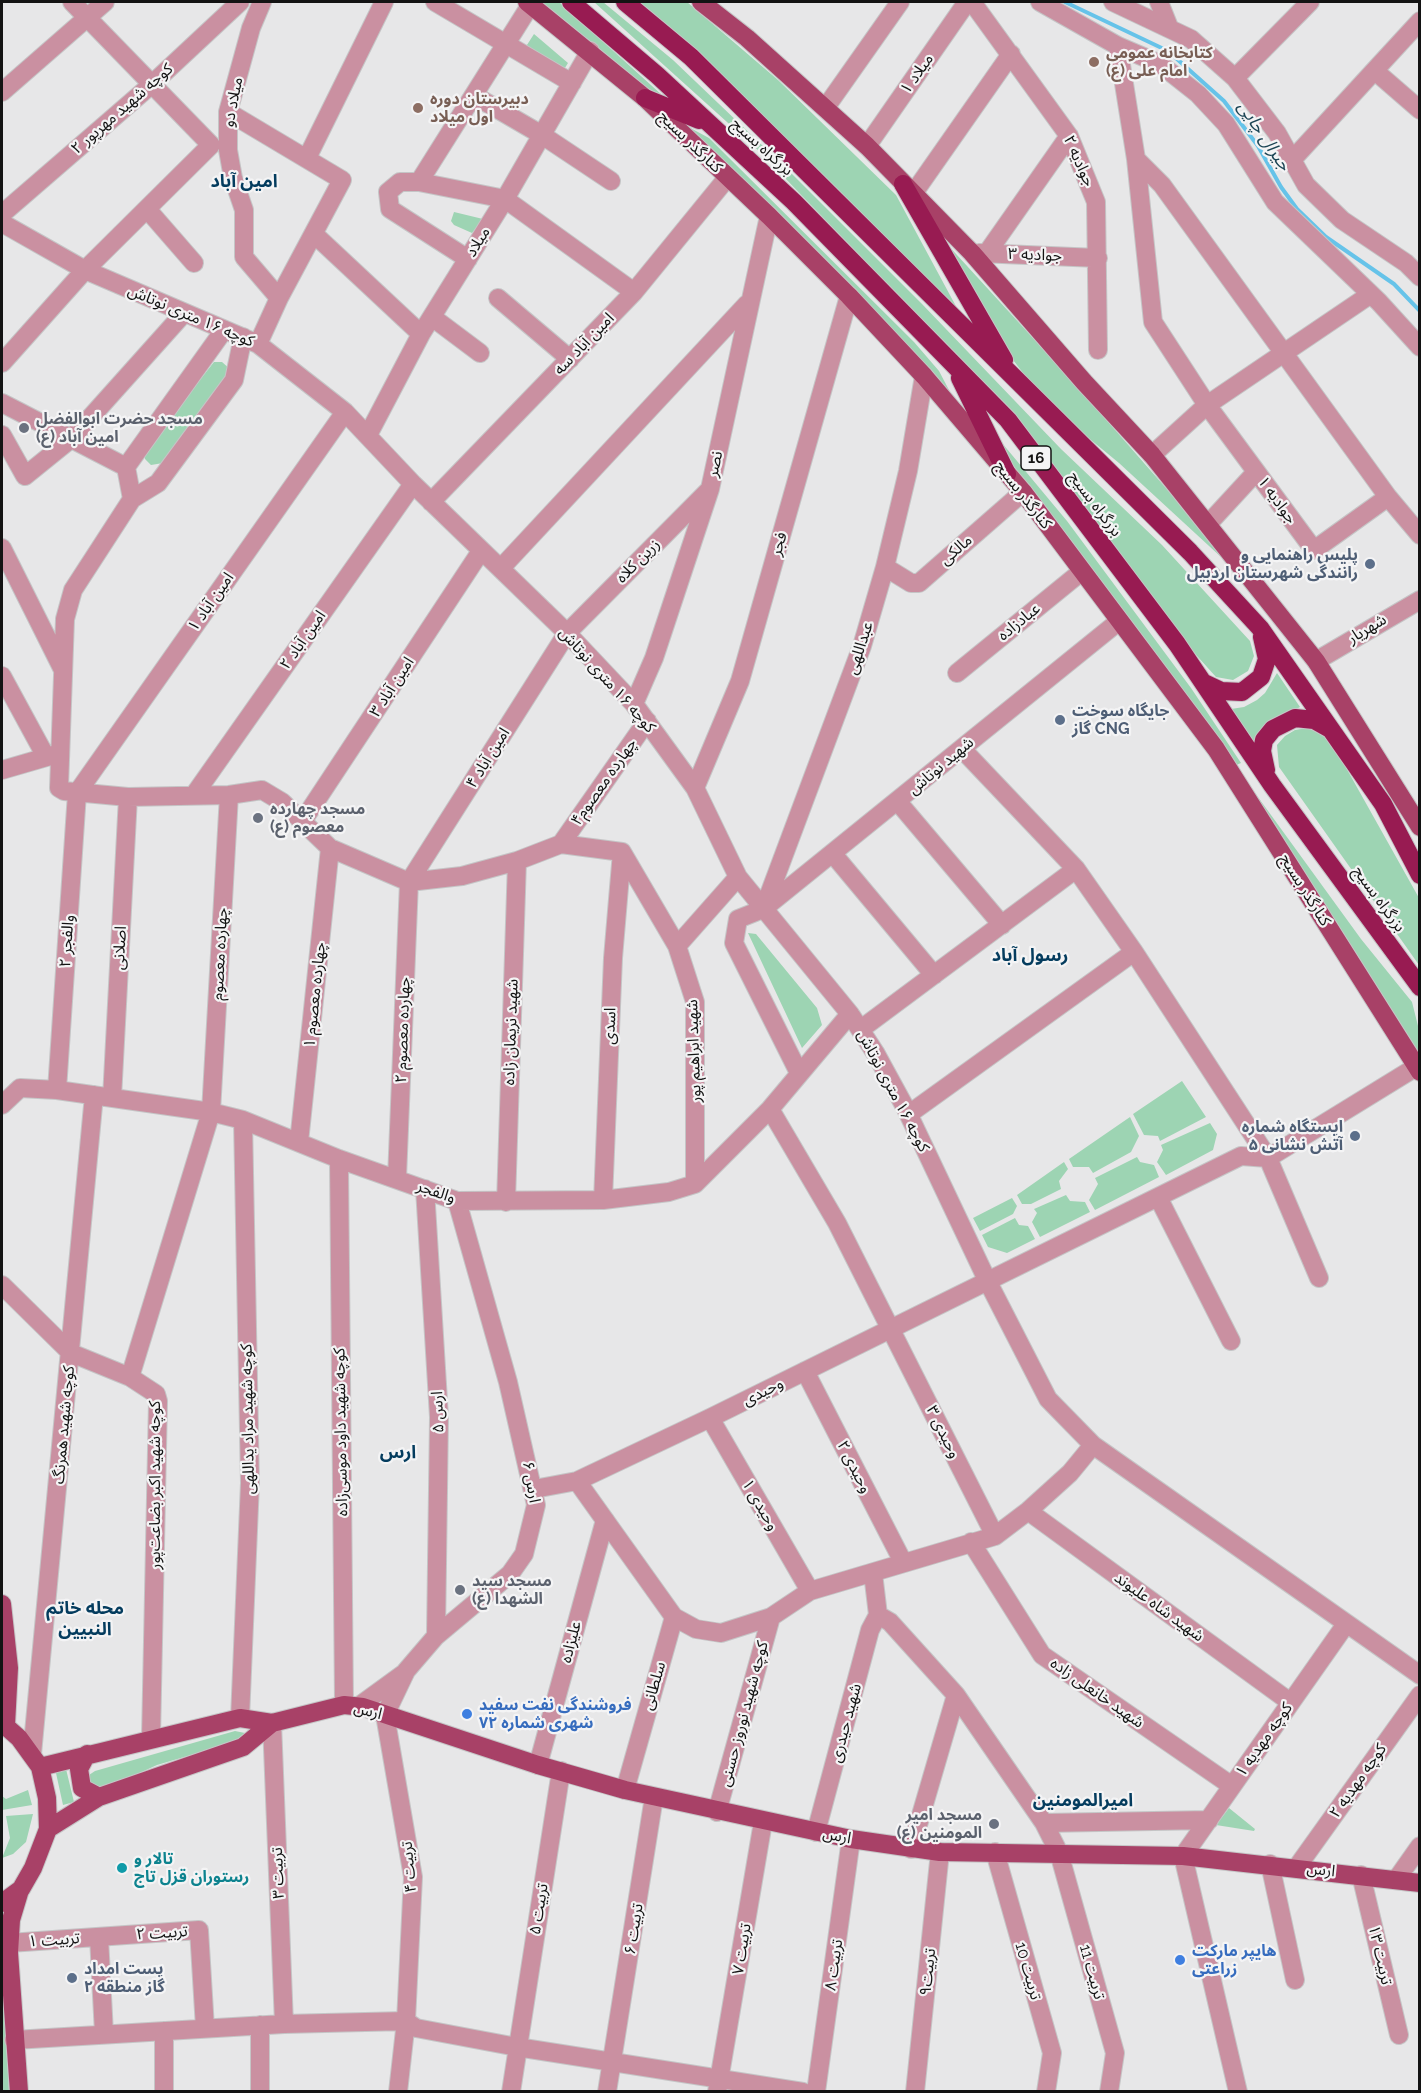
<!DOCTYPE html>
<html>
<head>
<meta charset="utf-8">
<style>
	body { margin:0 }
	#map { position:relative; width:1421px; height:2093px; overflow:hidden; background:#e7e7e8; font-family:Raleway,sans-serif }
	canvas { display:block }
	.frame { position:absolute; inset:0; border:3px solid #131313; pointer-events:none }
</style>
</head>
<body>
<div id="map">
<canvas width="1421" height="2093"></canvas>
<div class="frame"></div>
</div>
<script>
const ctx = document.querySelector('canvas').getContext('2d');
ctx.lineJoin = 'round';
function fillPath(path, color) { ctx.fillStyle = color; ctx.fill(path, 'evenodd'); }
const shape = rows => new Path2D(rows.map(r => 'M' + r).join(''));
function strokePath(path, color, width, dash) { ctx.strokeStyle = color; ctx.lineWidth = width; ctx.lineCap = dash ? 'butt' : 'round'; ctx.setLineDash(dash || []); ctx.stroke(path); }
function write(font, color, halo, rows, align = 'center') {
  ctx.font = font + ' Raleway,"Noto Sans Arabic",sans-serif'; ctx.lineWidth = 4.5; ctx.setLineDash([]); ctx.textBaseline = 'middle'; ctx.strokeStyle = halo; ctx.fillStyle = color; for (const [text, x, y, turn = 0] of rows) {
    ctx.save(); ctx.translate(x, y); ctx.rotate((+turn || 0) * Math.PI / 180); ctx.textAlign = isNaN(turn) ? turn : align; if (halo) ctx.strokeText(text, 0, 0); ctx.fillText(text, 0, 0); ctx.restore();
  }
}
fillPath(shape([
	[538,2,559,2,662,95,633,82],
	[594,2,603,2,673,60,786,168,922,304,1061,449,1162,545,1250,641,1254,656,1248,671,1233,680,1216,677,1189,647,887,284,758,150],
	[634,2,687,2,778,80,896,195,958,310,744,97],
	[534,34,568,63,563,71,525,48],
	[670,117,709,138,914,342,939,371,961,413],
	[454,212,483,219,472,233,454,225,451,221],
	[946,243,1075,384,1247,581,1119,463,1046,403,1007,352],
	[214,362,222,362,231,370,163,463,151,465,145,459,144,451],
	[992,431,1067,521,1191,688,1241,763,1234,766,1012,469],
	[1277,673,1300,707,1287,714,1256,746,1231,709,1244,707,1257,700,1265,693],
	[1307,728,1321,732,1335,748,1419,898,1419,965,1279,767,1277,745,1285,736,1295,730],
	[1247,782,1361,939,1412,1002,1419,1030,1419,1061],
	[748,933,756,934,817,1008,822,1025,802,1048],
	[1182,1081,1206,1117,1160,1141,1158,1136,1144,1135,1133,1114],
	[1130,1117,1139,1136,1131,1152,1093,1173,1089,1167,1073,1167,1069,1159],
	[1210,1123,1217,1134,1213,1150,1166,1175,1157,1162,1163,1150,1161,1145],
	[1137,1157,1140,1162,1154,1165,1159,1177,1095,1210,1089,1200,1098,1184,1095,1178],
	[1064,1162,1068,1169,1059,1181,1061,1189,1031,1204,1022,1204,1017,1195],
	[1066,1195,1070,1201,1085,1202,1090,1212,1040,1237,1032,1222,1037,1213,1034,1209],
	[1012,1198,1017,1206,1013,1214,980,1231,973,1218],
	[1015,1218,1019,1225,1028,1226,1035,1239,1007,1253,988,1247,982,1235],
	[235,1731,245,1733,235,1742,157,1765,102,1790,88,1788,89,1775,95,1771],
	[66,1769,74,1802,63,1805,56,1773],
	[28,1790,32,1805,2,1810,2,1796,6,1799],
	[1229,1808,1255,1829,1254,1831,1216,1825],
	[33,1814,26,1842,13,1854,2,1858,10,1838,6,1816],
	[2,1984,6,2041,9,2091,2,2091]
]), '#9dd4b3');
strokePath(shape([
	[1065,2,1168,51,1224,101,1258,146,1281,187,1297,209,1326,237,1394,284,1420,311]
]), '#66c3e9', 4);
const minor = shape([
	[262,2,251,28,228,112,228,150,233,178,244,210,244,257,279,298],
	[435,2,572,83],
	[972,2,1069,136,1096,202,1098,350],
	[1040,2,1118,46,1160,64,1198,94,1226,124,1275,202,1379,302,1420,347],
	[1113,2,1191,39,1235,78,1277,133,1306,185,1342,220,1406,263,1420,277],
	[1159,2,1169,27],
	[1118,46,1136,159,1162,185,1388,497,1420,535],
	[1375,71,1420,110],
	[1235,78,1310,2],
	[2,92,105,2],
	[475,96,542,135,611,181],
	[826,107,900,2],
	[228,112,342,180,279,298,258,344],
	[867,146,967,2],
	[307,158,384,2],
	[1136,159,1153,322,1207,405,1314,550,1388,497],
	[1292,160,1420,21],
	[419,182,531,4],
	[913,194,1011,54],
	[147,209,194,263],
	[2,214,151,85,240,2],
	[2,223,85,270,258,344,345,412,413,484,567,633,634,704,695,788,738,877,850,1014,876,1054,906,1109,987,1280,1048,1399,1093,1445],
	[314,234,421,334],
	[979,253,1098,258],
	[987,253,1069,136],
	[468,259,390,209,388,192,400,182,419,182,505,199,634,292],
	[498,298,570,359],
	[432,317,480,353],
	[243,337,234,380,158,483,132,499,73,590,65,619,59,788,64,791,128,797,229,795,262,790,282,802,330,848,409,882,462,876,517,861,561,844,622,852,677,946,695,1002,695,1184],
	[2,363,85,270,211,145,72,2],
	[2,403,126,467,132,499],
	[2,435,25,476,72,438,184,313],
	[368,435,421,334,505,199,590,51],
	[1152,455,1207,405,1371,294],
	[126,467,224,330],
	[431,502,634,292,727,178],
	[1209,523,1256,472],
	[2,548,63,670],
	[885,567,911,583,919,583,1023,492],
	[501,568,747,304],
	[1316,661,1420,600],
	[957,673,1081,572],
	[2,676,46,757],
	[634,704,654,658,710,489,769,216],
	[962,749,1076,869,1134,952,1268,1158,1319,1278],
	[2,770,57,754],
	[695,788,740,681,849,296],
	[194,795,413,484],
	[898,802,1002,925],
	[302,822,481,551],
	[561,844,647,721],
	[833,854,934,975],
	[764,908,862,646,885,567,908,471,924,376],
	[677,946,738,877],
	[861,1029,1076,869],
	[799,1073,734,943,738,919,763,909,1118,622],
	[57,1090,77,793,345,412],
	[112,1098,128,797],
	[2,1105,20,1088,57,1090,211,1112,243,1120,339,1159,457,1201,603,1200,669,1192,695,1184,770,1109,850,1014],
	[770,1109,837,1223,995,1536],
	[909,1114,1134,952],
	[299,1142,330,848],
	[339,1159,344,1705],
	[397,1178,409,882,567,633,710,489],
	[425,1189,439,1417,436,1636],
	[1158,1197,1231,1341],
	[603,1200,613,958,622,852],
	[506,1202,517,861],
	[2,1285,71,1353,130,1377],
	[805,1371,903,1562],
	[710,1418,810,1591],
	[577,1481,674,1617,696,1629,721,1633,771,1617,810,1591,995,1536,1028,1511,1070,1473,1093,1445,1420,1675],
	[534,1489,577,1481,710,1418,1241,1156,1268,1158,1416,1067],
	[1028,1511,1290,1702],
	[971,1542,1042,1655,1232,1786],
	[873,1573,878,1615],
	[878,1615,890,1622,956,1695,1044,1823,1059,1853,1115,2053,1109,2092],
	[359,1706,403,1674],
	[240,1718,250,1483,243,1120],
	[272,1723,284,2024],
	[151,1738,158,1401,156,1394,130,1377,211,1112,229,795],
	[32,1754,94,1095],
	[538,1765,605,1520],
	[625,1790,674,1617],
	[717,1812,771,1617],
	[1044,1823,1209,1820],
	[816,1832,870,1630,878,1615],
	[911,1849,956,1695],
	[995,1852,1052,2053,1046,2092],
	[1270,1864,1295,1980],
	[1297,1867,1420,1695],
	[1361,1875,1399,2035],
	[1396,1880,1420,1846],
	[99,1937,104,2034],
	[9,1943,199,1930,205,2028],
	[164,2031,164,2092],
	[14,2040,284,2024,406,2021,416,2028,517,2047,803,2092],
	[260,2092,260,2025],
	[398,2092,406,2021,413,1877,385,1715,406,1671,436,1636,510,1574,524,1554,536,1505,508,1382,457,1201],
	[511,2092,561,1771],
	[607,2092,654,1797],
	[717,2092,763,1822],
	[816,2092,851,1839],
	[915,2092,940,1852],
	[1238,2092,1183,1856,1346,1624]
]);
const major = shape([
	[527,2,645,98,769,216,849,296,924,376,1023,492,1216,749,1420,1072],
	[701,2,747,38,867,146,972,253,1084,382,1152,455,1316,661,1420,827],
	[2,1604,9,1668,6,1725],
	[2,1723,19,1738,40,1767,47,1798,48,1829,33,1868,21,1889,2,1903],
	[87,1754,79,1769,82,1788,99,1797],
	[40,1767,240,1718,272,1723,344,1705,363,1707,538,1765,625,1790,851,1839,940,1852,1183,1856,1420,1883],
	[48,1829,99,1797,243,1747,272,1723],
	[19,2092,9,1953,11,1920,20,1890]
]);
const highway = shape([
	[571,2,657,75,794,202,1008,420,1177,644,1272,785,1420,987],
	[625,2,691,57,1190,552,1260,628,1383,804,1420,875],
	[645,98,699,120],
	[903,184,1004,360],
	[960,378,1007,474],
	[1204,683,1221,691,1242,692,1261,677,1267,659,1262,637],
	[1266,770,1262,751,1264,740,1273,729,1295,718,1314,720,1330,729]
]);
strokePath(minor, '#c5c5c6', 20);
strokePath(major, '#c5c5c6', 20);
strokePath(highway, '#c5c5c6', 20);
strokePath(minor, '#ca90a1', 18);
strokePath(major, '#a84167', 18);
strokePath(highway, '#981b52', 18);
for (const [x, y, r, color] of [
	[1094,62,6,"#8d6e63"],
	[418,108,6,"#8d6e63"],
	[24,428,6,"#6b7280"],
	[1370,564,6,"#5c6f8a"],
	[1060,720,6,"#5c6f8a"],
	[258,818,6,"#6b7280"],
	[1355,1136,6,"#5c6f8a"],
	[460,1590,6,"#6b7280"],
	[467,1714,6,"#3f7fe0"],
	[994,1824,6,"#6b7280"],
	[122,1868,6,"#0f9aa8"],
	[1180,1960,6,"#3f7fe0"],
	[72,1978,6,"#5c6f8a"]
]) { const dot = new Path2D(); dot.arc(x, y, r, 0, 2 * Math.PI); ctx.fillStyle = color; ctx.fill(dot); strokePath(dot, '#f4f4f5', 2); }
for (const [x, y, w] of [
	[1036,458,30]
]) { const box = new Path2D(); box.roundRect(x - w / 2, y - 12, w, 24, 4.5); ctx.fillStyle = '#f4f4f5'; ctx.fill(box); strokePath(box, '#131313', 1.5); }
write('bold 15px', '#131313', null, [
	["16",1036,458]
]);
write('bold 16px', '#785e54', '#f4f4f5', [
	["کتابخانه عمومی",1106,53],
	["امام علی (ع)",1106,71],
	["دبیرستان دوره",430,99],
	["اول میلاد",430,117]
], 'left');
write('16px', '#131313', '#f4f4f5', [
	["میلاد ۱",917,74,-55],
	["میلاد دو",233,102,-79],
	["کوچه شهید مهرپور ۲",122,109,-41],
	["کنارگذر بسیج",690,142,44],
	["بزرگراه بسیج",762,147,42],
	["جوادیه ۲",1079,161,66],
	["میلاد",478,242,-58],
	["جوادیه ۳",1035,255,2],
	["کوچه ۱۶ متری نوتاش",191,316,23],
	["امین آباد سه",584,344,-46],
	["نصر",715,464,-78],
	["کنارگذر بسیج",1023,495,52],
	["جوادیه ۱",1277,500,54],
	["بزرگراه بسیج",1095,504,53],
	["فجر",779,544,-74],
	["مالکی",956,550,-41],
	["زرین کلاه",638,561,-45],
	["۱ امین آباد",211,602,-55],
	["عبادزاده",1019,622,-39],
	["شهریار",1367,629,-31],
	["۲ امین آباد",303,640,-55],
	["عبداللهی",860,648,-72],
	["کوچه ۱۶ متری نوتاش",607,680,48],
	["۳ امین آباد",392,687,-57],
	["۴ امین آباد",488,758,-58],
	["شهید نوتاش",941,766,-40],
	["چهارده معصوم۴",604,782,-55],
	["کنارگذر بسیج",1305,890,58],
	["بزرگراه بسیج",1379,899,54],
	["والفجر ۲",67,941,-86],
	["اصلانی",120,948,-87],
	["چهارده معصوم",220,954,-87],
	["چهارده معصوم ۱",315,995,-84],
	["اسدی",610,1026,-88],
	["چهارده معصوم ۲",403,1030,-88],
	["شهید نریمان زاده",511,1032,-88],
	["شهید ابراهیم پور",694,1051,-92],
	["کوچه ۱۶ متری نوتاش",893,1091,62],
	["والفجر",436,1192,19],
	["وحیدی",763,1392,-27],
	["ارس ۵",438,1412,-92],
	["کوچه شهید مراد یداللهی",248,1419,-91],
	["کوچه شهید همرنگ",64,1425,-85],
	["کوچه شهید داود موسی‌زاده",341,1432,-91],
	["وحیدی ۳",943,1432,64],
	["وحیدی ۲",854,1467,63],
	["ارس ۶",531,1482,80],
	["کوچه شهید اکبر بضاعت‌پور",155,1485,-90],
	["وحیدی ۱",760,1505,60],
	["شهید شاه علیوند",1159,1607,36],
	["علیزاده",571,1642,-75],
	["سلطانی",654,1686,-74],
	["شهید خانعلی زاده",1097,1693,35],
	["ارس",368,1711,15],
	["کوچه شهید نوروز حسنی",744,1714,-75],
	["شهید حیدری",846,1723,-75],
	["کوچه مهدیه ۱",1264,1740,-55],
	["کوچه مهدیه ۲",1358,1781,-55],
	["ارس",837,1836,11],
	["تربیت ۴",409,1867,-95],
	["ارس",1321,1870,7],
	["تربیت ۳",278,1873,-92],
	["تربیت ۵",539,1909,-81],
	["تربیت ۶",634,1929,-81],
	["تربیت ۲",162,1933,-4],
	["تربیت ۱",54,1940,-4],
	["تربیت ۷",742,1949,-81],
	["تربیت ۱۳",1380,1955,77],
	["تربیت ۸",834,1965,-82],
	["تربیت 10",1028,1971,74],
	["تربیت۹",928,1972,-84],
	["تربیت 11",1092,1972,74]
]);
write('bold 16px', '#5b616d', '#f4f4f5', [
	["مسجد حضرت ابوالفضل",36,419],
	["(ع) امین آباد",36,437],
	["مسجد چهارده",270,809],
	["معصوم (ع)",270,827],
	["مسجد سید",472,1581],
	["الشهدا (ع)",472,1599],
	["مسجد امیر",982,1815,"right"],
	["المومنین (ع)",982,1833,"right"]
], 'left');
write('bold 16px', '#4e5e75', '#f4f4f5', [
	["پلیس راهنمایی و",1358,555],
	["رانندگی شهرستان اردبیل",1358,573],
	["جایگاه سوخت",1072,711,"left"],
	["گاز CNG",1072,729,"left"],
	["ایستگاه شماره",1343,1127],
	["۵ آتش نشانی",1343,1145],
	["پست امداد",84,1969,"left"],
	["گاز منطقه ۲",84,1987,"left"]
], 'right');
write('bold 16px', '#366cbe', '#f4f4f5', [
	["فروشندگی نفت سفید",479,1705],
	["شهری شماره ۷۲",479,1723],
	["هایپر مارکت",1192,1951],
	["زراعتی",1192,1969]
], 'left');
write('bold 16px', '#0d838f', '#f4f4f5', [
	["تالار و",134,1859],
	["رستوران قزل تاج",134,1877]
], 'left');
write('italic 18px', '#1c4555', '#f4f4f5', [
	["جیرال چایی",1264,136,56]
]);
write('bold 18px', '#043c5e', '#f4f4f5', [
	["امین آباد",244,182],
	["رسول آباد",1030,956],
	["ارس",398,1453],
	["محله خاتم",85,1609],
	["النبیین",85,1630],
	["امیرالمومنین",1083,1801]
]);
</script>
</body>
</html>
